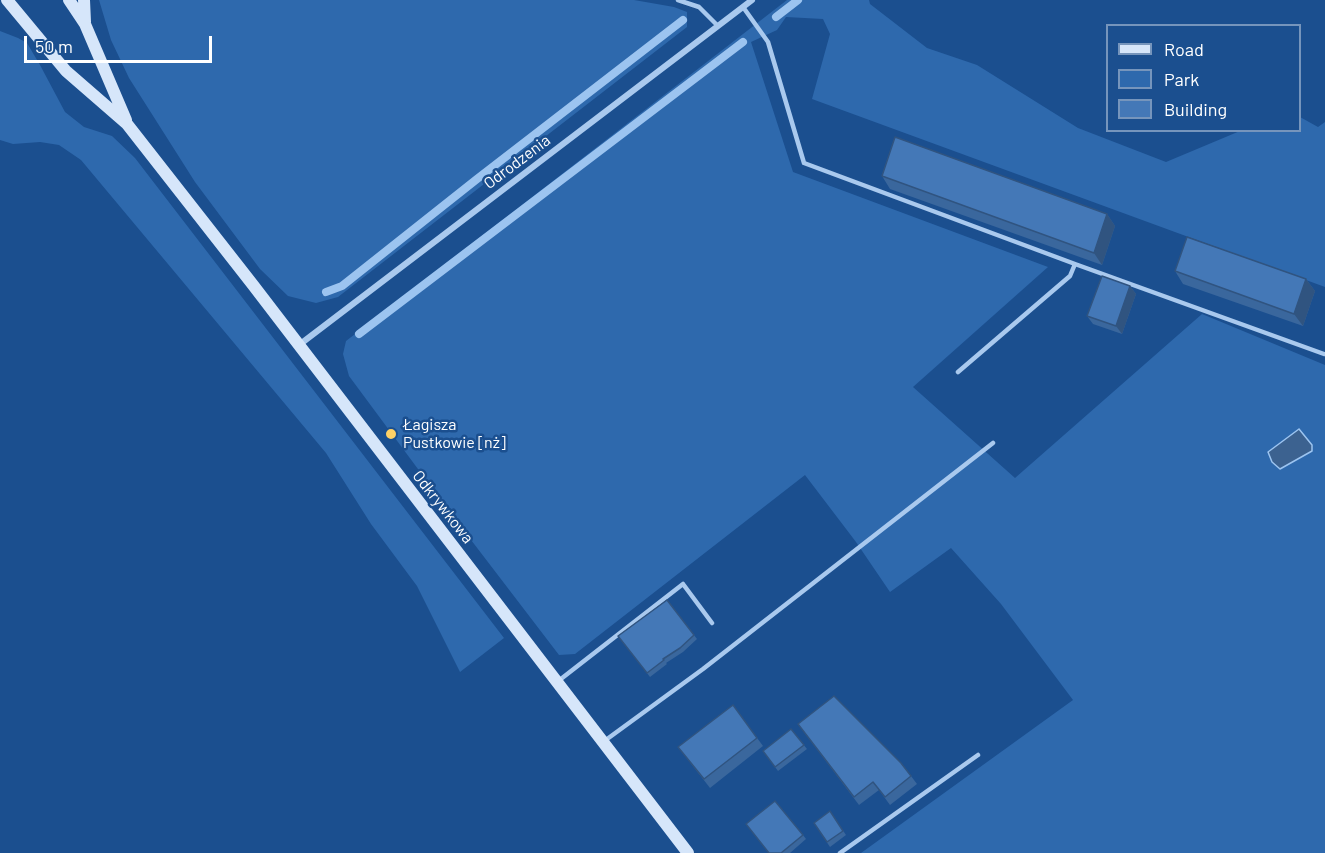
<!DOCTYPE html>
<html>
<head>
<meta charset="utf-8">
<style>
	body { margin:0 }
	#map { position:relative; width:1325px; height:853px; overflow:hidden; background:#1b4f8f; font-family:Barlow,sans-serif }
	canvas { display:block }
	.legend { position:absolute; left:1106px; top:24px; width:195px; height:108px; box-sizing:border-box; background:#1b4f8f; border:2px solid #7695bc; margin:0; padding:8px 10px; list-style:none; font-size:18px; color:#fff }
	.legend li { display:flex; align-items:center; gap:12px; height:30px }
	.legend b { width:30px; border:2px solid #7695bc }
	.scale { position:absolute; left:24px; top:36px; width:188px; height:27px; box-sizing:border-box; border:3px solid #fff; border-top:0; padding-left:8px; font-size:18px; line-height:21px; white-space:nowrap; color:#fff; -webkit-text-stroke:4px #1b4f8f; paint-order:stroke }
</style>
</head>
<body>
<div id="map">
<canvas width="1325" height="853"></canvas>
<ul class="legend">
<li><b style="height:8px;background:#d6e6fa"></b>Road</li>
<li><b style="height:16px;background:#2e69ad"></b>Park</li>
<li><b style="height:16px;background:#4478b7"></b>Building</li>
</ul>
<div class="scale">50 m</div>
</div>
<script>
const ctx = document.querySelector('canvas').getContext('2d');
ctx.lineJoin = 'round';
function fillPath(path, color) { ctx.fillStyle = color; ctx.fill(path, 'evenodd'); }
const shape = rows => new Path2D(rows.map(r => 'M' + r).join(''));
function strokePath(path, color, width, dash) { ctx.strokeStyle = color; ctx.lineWidth = width; ctx.lineCap = dash ? 'butt' : 'round'; ctx.setLineDash(dash || []); ctx.stroke(path); }
function write(font, color, halo, rows, align = 'center') {
  ctx.font = font + ' Barlow,sans-serif'; ctx.lineWidth = 5; ctx.setLineDash([]); ctx.textBaseline = 'middle'; ctx.strokeStyle = halo; ctx.fillStyle = color; for (const [text, x, y, turn = 0] of rows) {
    ctx.save(); ctx.translate(x, y); ctx.rotate((+turn || 0) * Math.PI / 180); ctx.textAlign = isNaN(turn) ? turn : align; if (halo) ctx.strokeText(text, 0, 0); ctx.fillText(text, 0, 0); ctx.restore();
  }
}
fillPath(shape([
	[99,0,634,0,674,7,687,12,687,27,338,297,316,303,288,296,260,269,195,182,129,78,111,40],
	[787,0,869,0,870,4,927,48,977,65,1078,128,1166,162,1240,131,1300,130,1300,117,1318,127,1325,122,1325,287,812,99,830,34,823,19,786,17,777,30,751,42,793,172,1048,267,913,387,1015,478,1202,314,1325,365,1325,853,861,853,1073,700,1001,604,951,548,890,592,856,542,805,475,575,654,559,655,455,519,349,376,343,354,346,341],
	[0,31,18,38,27,43,40,65,65,112,84,127,112,136,135,158,504,638,460,672,417,586,371,524,326,453,81,160,59,145,40,142,13,144,0,140]
]), '#2e69ad');
const water = shape([
	[1299,429,1312,445,1312,451,1280,469,1272,462,1268,452,1299,429]
]);
fillPath(water, '#3c6290');
strokePath(water, '#9cc4f0', 1.5);
strokePath(shape([
	[776,17,798,0],
	[326,292,342,286,477,179,683,20],
	[359,334,743,42]
]), '#9cc4f0', 8);
strokePath(shape([
	[678,0,699,7,718,26],
	[743,7,768,42,804,163,1075,264,1324,354],
	[958,372,1070,276,1075,264],
	[557,682,683,584,712,623],
	[603,742,703,669,993,443],
	[840,853,978,755]
]), '#a9c9ee', 4.5);
strokePath(shape([
	[299,345,752,0]
]), '#a9c9ee', 6);
strokePath(shape([
	[7,0,66,71,127,124,253,285,688,853],
	[69,0,85,24,126,120],
	[84,0,85,22]
]), '#d6e6fa', 12);
fillPath(shape([
	[882,176,1107,214,1115,226,1102,265,890,189],
	[1175,271,1306,279,1315,291,1303,326,1183,284],
	[1130,286,1136,294,1122,334,1093,324,1087,316],
	[667,600,697,639,683,652,666,663,667,664,650,677,618,636],
	[733,705,763,746,710,788,678,747],
	[791,729,807,749,778,771,763,751],
	[804,732,911,776,917,784,890,805,879,790,859,805],
	[830,811,846,835,830,847,814,823],
	[803,835,806,839,790,853,769,853]
]), '#3a679d');
fillPath(shape([
	[1107,214,1115,226,1102,265,1094,253],
	[1306,279,1315,291,1303,326,1294,314],
	[1130,286,1136,294,1122,334,1116,326]
]), '#305480');
const building = shape([
	[895,137,1107,214,1094,253,882,176,895,137],
	[1187,237,1306,279,1294,314,1175,271,1187,237],
	[1102,276,1130,286,1116,326,1087,316,1102,276],
	[667,600,694,635,680,648,663,659,664,660,647,673,618,636,667,600],
	[834,696,901,763,911,776,885,797,873,782,854,797,798,724,834,696],
	[733,705,757,738,704,779,678,747,733,705],
	[791,729,804,745,775,767,763,751,791,729],
	[775,801,803,835,781,853,769,853,746,824,775,801],
	[830,811,843,831,827,842,814,823,830,811]
]);
fillPath(building, '#4478b7');
strokePath(building, '#305480', 1.5);
for (const [x, y, r, color] of [
	[391,434,6,"#ffd166"]
]) { const dot = new Path2D(); dot.arc(x, y, r, 0, 2 * Math.PI); ctx.fillStyle = color; ctx.fill(dot); strokePath(dot, '#1b4f8f', 2); }
write('16px', '#fff', '#1b4f8f', [
	["Odrodzenia",517,162,-37],
	["Odkrywkowa",443,507,52]
]);
write('16px', '#fff', '#1b4f8f', [
	["Łagisza",403,425],
	["Pustkowie [nż]",403,443]
], 'left');
</script>
</body>
</html>
